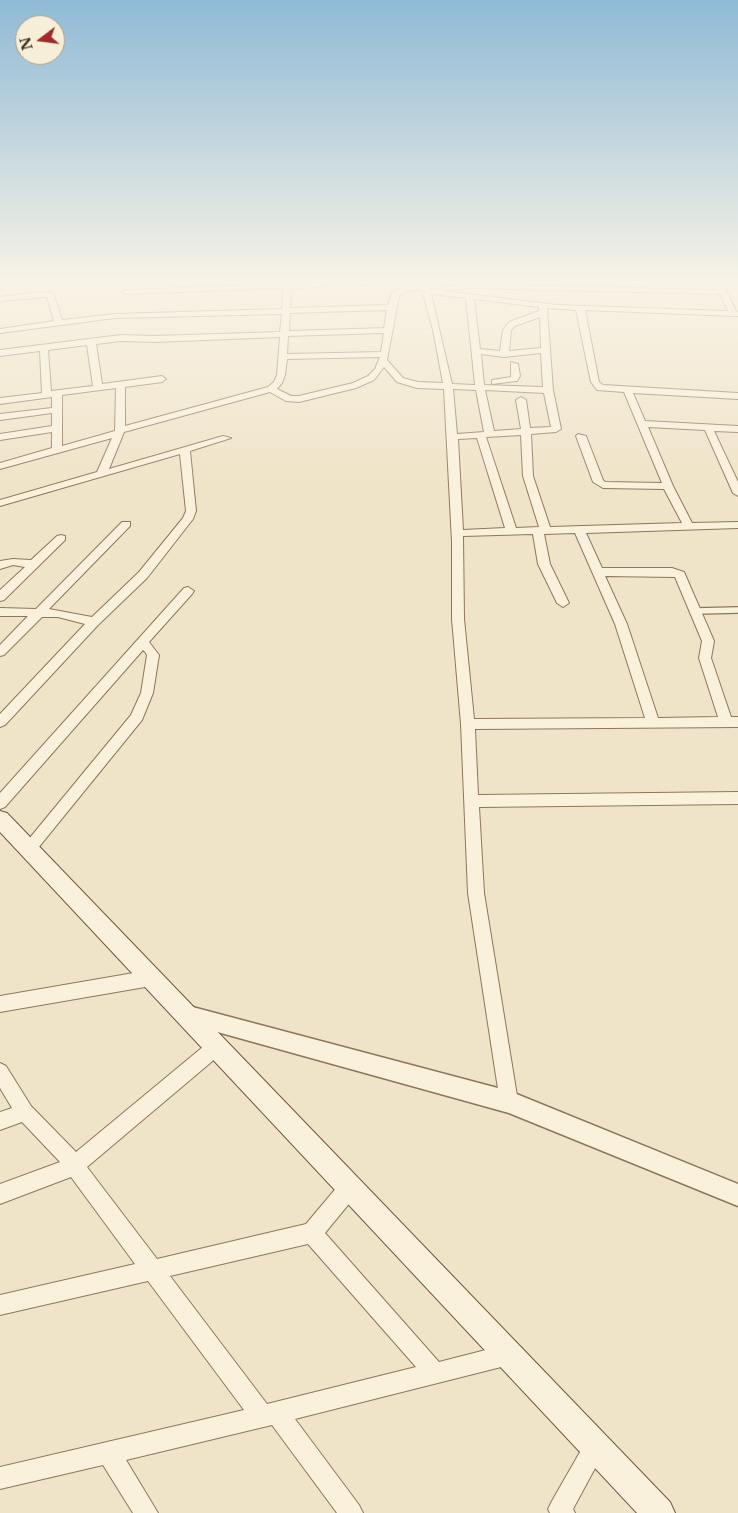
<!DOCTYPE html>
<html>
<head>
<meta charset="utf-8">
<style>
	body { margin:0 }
	#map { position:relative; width:738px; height:1513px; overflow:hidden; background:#f0e4c8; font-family:"Libre Baskerville",serif }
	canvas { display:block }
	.north { position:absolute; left:15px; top:15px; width:50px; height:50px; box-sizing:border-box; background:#f7eed8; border:1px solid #ada18e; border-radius:50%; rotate:255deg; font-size:14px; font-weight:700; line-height:20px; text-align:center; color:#3d2e20 }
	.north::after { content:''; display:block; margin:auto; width:18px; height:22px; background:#9e2a2b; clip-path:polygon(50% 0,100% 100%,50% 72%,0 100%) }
</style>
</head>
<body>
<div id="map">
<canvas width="738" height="1513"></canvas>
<div class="north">N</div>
</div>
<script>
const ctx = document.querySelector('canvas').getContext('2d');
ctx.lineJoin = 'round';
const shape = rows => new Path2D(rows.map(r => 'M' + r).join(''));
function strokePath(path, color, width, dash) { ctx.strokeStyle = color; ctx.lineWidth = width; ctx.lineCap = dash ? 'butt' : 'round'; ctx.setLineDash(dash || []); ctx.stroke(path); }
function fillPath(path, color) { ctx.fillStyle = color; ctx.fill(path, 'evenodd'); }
const service = shape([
	[696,611,738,610]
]);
const minor = shape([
	[283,281,291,281,291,283,397,281,406,287,421,285,420,281,428,281,430,289,438,290,441,287,466,284,717,290,713,281,721,281,736,311,738,312,738,316,733,316,585,310,599,382,603,385,738,393,738,399,633,393,645,421,738,426,738,432,714,431,738,482,738,496,733,493,705,430,648,427,673,486,692,523,738,522,738,528,586,533,602,568,672,568,684,572,714,641,711,658,731,717,738,717,738,727,475,729,478,795,738,792,738,804,479,807,484,893,518,1102,515,1108,509,1111,503,1108,500,1102,468,893,461,724,452,619,452,542,444,389,417,388,397,382,384,367,374,380,356,388,299,402,286,401,270,392,124,432,109,469,223,436,231,438,190,451,196,511,193,519,147,578,98,625,5,725,0,727,0,714,85,624,58,617,42,617,4,655,0,656,0,645,28,616,0,616,0,608,36,609,122,522,130,522,130,526,49,609,92,617,139,572,183,518,186,511,180,454,0,506,0,500,97,472,112,438,0,469,0,463,52,448,52,432,0,440,0,434,52,426,52,413,0,420,0,414,52,408,52,397,0,404,0,398,42,393,40,351,0,356,0,350,121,335,155,336,280,332,282,314,115,318,0,333,0,329,54,321,47,297,0,301,0,297,40,292,53,293,62,320,115,314,282,309,283,288,126,294,122,292,126,290,283,284,283,281],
	[391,284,399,289,392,293,388,305,290,308,291,288,391,284],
	[466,288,720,294,728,311,557,305,444,291,466,288],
	[422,290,433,330,443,383,418,382,403,378,387,360,399,296,407,291,422,290],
	[431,294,466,298,475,385,452,384,431,294],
	[474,299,539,307,539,311,509,322,503,330,500,351,480,349,474,299],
	[547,308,576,310,591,382,597,390,624,392,662,483,605,482,603,480,586,436,578,434,576,436,593,482,603,488,664,489,682,523,550,527,533,476,531,434,556,432,561,429,553,390,547,308],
	[387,310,384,328,289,331,290,313,387,310],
	[540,317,541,348,509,351,511,330,515,326,540,317],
	[384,333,381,352,287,354,288,336,384,333],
	[280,337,277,375,274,382,268,387,125,426,125,387,162,382,166,379,162,376,102,384,96,344,121,341,155,342,280,337],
	[87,345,93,386,51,391,48,350,87,345],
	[541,353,543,387,484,385,481,354,504,357,541,353],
	[380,357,375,369,368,376,353,383,299,396,291,396,277,389,282,383,285,375,287,359,380,357],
	[116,388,115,431,62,446,62,395,116,388],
	[453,389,476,390,484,432,457,434,453,389],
	[485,390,544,393,551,427,530,428,526,400,521,397,516,400,521,429,494,431,485,390],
	[521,435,523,476,539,527,516,528,486,437,521,435],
	[477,438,505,528,463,530,458,439,477,438],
	[575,533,615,624,645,718,474,719,464,619,463,536,533,534,538,564,557,603,563,607,569,603,550,564,544,534,575,533],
	[605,576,675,577,702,641,699,658,718,717,658,718,627,624,605,576],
	[511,362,518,364,520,376,517,381,492,384,492,380,511,377,511,362],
	[61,535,65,536,65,540,4,600,0,601,0,590,25,567,13,565,0,569,0,561,13,559,31,560,57,536,61,535],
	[188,587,194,591,192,594,149,642,159,655,153,693,142,720,34,853,29,855,24,853,22,849,24,845,131,715,141,693,147,655,145,652,143,650,5,807,0,809,0,793,184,588,188,587],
	[151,970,157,973,159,978,157,983,151,986,0,1012,0,996,151,970],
	[216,1039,222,1041,225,1047,222,1053,87,1167,157,1259,306,1224,343,1180,350,1177,357,1180,360,1187,357,1194,325,1233,439,1362,509,1344,517,1347,520,1355,517,1363,295,1419,359,1505,363,1513,337,1513,272,1425,126,1460,158,1513,133,1513,103,1465,0,1489,0,1467,244,1410,148,1281,0,1315,0,1295,135,1264,71,1177,0,1204,0,1184,60,1162,22,1122,0,1130,0,1112,12,1108,0,1088,0,1063,6,1066,31,1106,76,1152,210,1041,216,1039],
	[308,1244,416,1367,267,1404,170,1276,308,1244],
	[596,1435,604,1438,607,1446,573,1509,575,1513,550,1513,548,1509,552,1501,588,1438,596,1435]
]);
const tertiary = shape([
	[185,1005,509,1091,738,1184,738,1206,509,1113,185,1023,178,1021,175,1014,178,1007,185,1005]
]);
const secondary = shape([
	[0,811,7,813,670,1502,675,1513,637,1513,0,832,0,811]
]);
strokePath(service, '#8d765c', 8);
strokePath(minor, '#8d765c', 2);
strokePath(tertiary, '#8d765c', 3);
strokePath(secondary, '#6f573f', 2);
strokePath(service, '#faf1dc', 5.5);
fillPath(minor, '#faf1dc');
fillPath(tertiary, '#faf1dc');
fillPath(secondary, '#faf1dc');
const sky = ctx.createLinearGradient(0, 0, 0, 493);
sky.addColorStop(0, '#8fbad6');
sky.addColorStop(0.57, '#f8f3e6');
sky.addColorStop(1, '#f8f3e600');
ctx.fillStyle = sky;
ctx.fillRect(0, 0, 738, 493);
</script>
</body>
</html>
